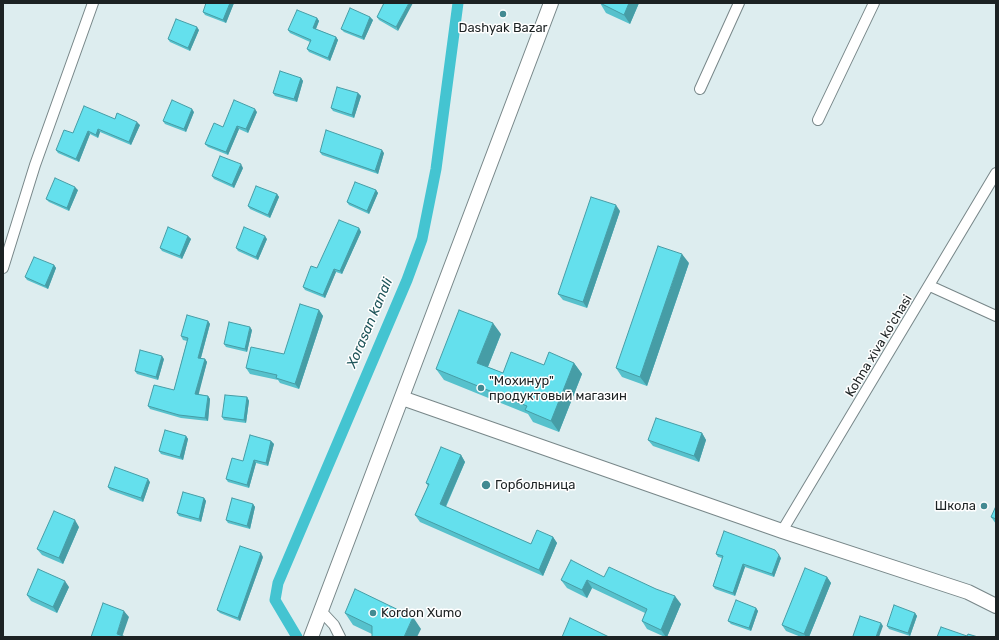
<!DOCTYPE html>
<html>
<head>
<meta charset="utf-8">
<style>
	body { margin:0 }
	#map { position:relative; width:999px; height:640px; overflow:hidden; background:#ddedef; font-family:Rubik,sans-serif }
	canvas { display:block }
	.frame { position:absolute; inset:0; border:4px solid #1c2223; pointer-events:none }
</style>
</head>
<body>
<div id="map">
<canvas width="999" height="640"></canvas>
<div class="frame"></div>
</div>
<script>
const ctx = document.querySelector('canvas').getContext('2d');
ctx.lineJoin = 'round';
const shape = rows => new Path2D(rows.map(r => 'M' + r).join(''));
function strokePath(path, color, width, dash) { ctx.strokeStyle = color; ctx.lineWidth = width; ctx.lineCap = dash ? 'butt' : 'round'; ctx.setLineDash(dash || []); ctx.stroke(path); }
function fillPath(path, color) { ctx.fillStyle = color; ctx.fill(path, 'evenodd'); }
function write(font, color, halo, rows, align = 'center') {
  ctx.font = font + ' Rubik,sans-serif'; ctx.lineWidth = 3; ctx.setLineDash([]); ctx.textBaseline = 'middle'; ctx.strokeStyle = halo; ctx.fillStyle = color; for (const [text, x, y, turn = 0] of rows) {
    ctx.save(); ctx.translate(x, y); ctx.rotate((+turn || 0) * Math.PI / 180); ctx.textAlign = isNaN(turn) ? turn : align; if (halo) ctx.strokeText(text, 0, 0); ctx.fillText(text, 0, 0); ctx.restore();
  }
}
strokePath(shape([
	[297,637,275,600,278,583,407,280,422,239,436,169,458,3]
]), '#44c4d1', 11);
const minor = shape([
	[700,89,739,3],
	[818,120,874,3],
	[3,268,35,165,93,3],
	[930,286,996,316],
	[782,531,996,173],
	[321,611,334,625,340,637]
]);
const secondary = shape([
	[402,398,782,531,968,592,996,606],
	[311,637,551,3]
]);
strokePath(minor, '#788789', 12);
strokePath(secondary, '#788789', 16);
strokePath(minor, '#fff', 10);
strokePath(secondary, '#fff', 14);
fillPath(shape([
	[234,3,226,23,205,15,203,12],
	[384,3,398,31,379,20,377,17],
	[600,3,639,3,630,24,606,13],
	[370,17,373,20,364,40,344,32,341,29],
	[317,18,319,21,316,29,336,37,338,40,330,61,309,52,307,49,310,42,290,33,288,30],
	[199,30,190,51,170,42,168,39],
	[301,78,303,81,297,102,275,96,273,93],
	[358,93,361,96,354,118,333,111,331,108],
	[194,112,186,132,165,124,163,121],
	[257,112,248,133,239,129,228,155,208,147,205,144,223,127],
	[115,119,140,125,131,145,100,132,98,138,90,134,79,162,58,153,56,150,73,133],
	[320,152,384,153,378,174,322,155],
	[243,168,234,188,214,179,212,176],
	[78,190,69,211,49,202,46,199],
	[376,190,378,193,369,214,349,205,347,202],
	[277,194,279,197,270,218,250,209,248,206],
	[620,211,587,308,563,300,558,294],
	[359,228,361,232,342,274,336,272,325,298,305,290,303,287,317,268],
	[188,236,191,239,182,259,162,251,160,248],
	[267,239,258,260,238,251,236,248],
	[689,263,647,386,622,377,616,368],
	[54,265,56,268,48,289,27,280,25,277],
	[319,310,323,316,299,389,280,383,278,380,250,374,246,368,284,354],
	[208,321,210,324,201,358,205,359,207,362,198,394,208,396,210,399,208,421,181,418,150,409,148,406,174,390,187,341,183,340,181,336],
	[252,330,247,352,226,347,224,344],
	[501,334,488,367,503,373,544,365,574,363,582,374,559,432,533,422,528,414,444,380,436,369],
	[164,359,158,380,137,374,135,371],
	[247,397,249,401,246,423,224,420,222,417],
	[702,433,706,440,699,462,653,446,648,440],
	[186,436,188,439,183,460,161,454,159,451],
	[271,441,274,444,268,466,256,463,249,488,228,482,226,479,243,461],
	[461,455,465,462,446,507,531,544,553,537,557,543,543,576,420,522,415,515,428,486,426,483],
	[150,482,143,502,110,490,108,487],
	[204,498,206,501,201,522,179,516,177,513],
	[253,504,255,507,250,529,228,523,226,520],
	[996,506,996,524,991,517],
	[79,527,63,564,42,555,37,549],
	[716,554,781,558,774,577,745,567,735,596,715,589,713,586,722,558,718,557],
	[263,557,240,621,220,613,217,610],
	[604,577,681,604,667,637,665,637,647,629,642,621,645,613,592,588,587,598,567,588,561,580],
	[827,577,831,583,809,637,801,637,786,631,782,625],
	[69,587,57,613,31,601,27,595],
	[756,608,758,611,751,631,731,624,728,621],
	[345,613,421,629,372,634,353,625],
	[915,613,917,616,910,636,889,629,887,626]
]), '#56c1cc');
fillPath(shape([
	[230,3,234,3,226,23,223,20],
	[409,3,413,3,398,31,396,27],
	[629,3,639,3,630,24,624,15],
	[370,17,373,20,364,40,362,37],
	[317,18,319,21,315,31,313,28],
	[197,27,199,30,190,51,188,48],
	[336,37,338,40,330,61,328,58],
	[301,78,303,81,297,102,294,99],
	[358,93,361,96,354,118,352,115],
	[192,109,194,112,186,132,184,129],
	[255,109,257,112,248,133,246,129],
	[137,122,140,125,131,145,129,142],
	[237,126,239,129,228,155,226,152],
	[98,129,100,132,98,138,96,135],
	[88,131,90,134,79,162,76,159],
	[382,150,384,153,378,174,375,171],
	[241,164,243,168,234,188,232,185],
	[75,187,78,190,69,211,67,208],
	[376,190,378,193,369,214,367,211],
	[277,194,279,197,270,218,268,215],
	[616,205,620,211,587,308,583,302],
	[359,228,361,232,342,274,340,271],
	[188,236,191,239,182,259,180,256],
	[265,236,267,239,258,260,256,257],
	[682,254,689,263,647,386,640,377],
	[54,265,56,268,48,289,45,286],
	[334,269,336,272,325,298,323,295],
	[319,310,323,316,299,389,295,384],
	[208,321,210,324,200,361,198,358],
	[493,323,501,334,485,374,477,363],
	[250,327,252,330,247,352,245,349],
	[162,356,164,359,158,380,156,377],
	[205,359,207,362,198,397,195,394],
	[574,363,582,374,559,432,551,421],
	[208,396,210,399,208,421,205,418],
	[247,397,249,401,246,423,244,420],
	[702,433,706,440,699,462,694,456],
	[186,436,188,439,183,460,180,457],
	[271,441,274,444,268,466,266,463],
	[461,455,465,462,444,510,440,504],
	[254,460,256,463,249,488,247,485],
	[148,479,150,482,143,502,141,498],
	[204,498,206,501,201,522,199,519],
	[253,504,255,507,250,529,247,526],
	[75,520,79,527,63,564,59,558],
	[553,537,557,543,543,576,539,570],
	[261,553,263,557,240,621,238,618],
	[779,555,781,558,774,577,772,574],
	[743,564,745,567,735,596,733,593],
	[827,577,831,583,809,637,806,637,804,634],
	[587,580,592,588,587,598,582,590],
	[65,581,69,587,57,613,53,607],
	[675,596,681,604,667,637,666,637,661,630],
	[756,608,758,611,751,631,749,628],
	[124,611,129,617,122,637,117,634],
	[915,613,917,616,910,636,908,633],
	[413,617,421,629,417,637,404,637],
	[881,623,883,626,879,637,876,637]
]), '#469da6');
const building = shape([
	[206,3,230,3,223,20,203,12,206,3],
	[384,3,409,3,396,27,377,17,384,3],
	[600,3,629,3,624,15,600,3],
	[350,8,370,17,362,37,341,29,350,8],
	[297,10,317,18,313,28,336,37,328,58,307,49,311,40,288,30,297,10],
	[176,19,197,27,188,48,168,39,176,19],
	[280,71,301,78,294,99,273,93,280,71],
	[337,87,358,93,352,115,331,108,337,87],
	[172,100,192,109,184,129,163,121,172,100],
	[234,100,255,109,246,129,237,126,226,152,205,144,214,123,223,127,234,100],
	[84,106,115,119,117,113,137,122,129,142,98,129,96,135,88,131,76,159,56,150,64,130,73,133,84,106],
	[326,130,382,150,375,171,320,152,326,130],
	[220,156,241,164,232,185,212,176,220,156],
	[55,178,75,187,67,208,46,199,55,178],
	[355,182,376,190,367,211,347,202,355,182],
	[256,186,277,194,268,215,248,206,256,186],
	[591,197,616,205,583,302,558,294,591,197],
	[339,220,359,228,340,271,334,269,323,295,303,287,311,266,317,268,339,220],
	[168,227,188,236,180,256,160,248,168,227],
	[244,227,265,236,256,257,236,248,244,227],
	[658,246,682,254,640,377,616,368,658,246],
	[34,257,54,265,45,286,25,277,34,257],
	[300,304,319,310,295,384,276,378,277,375,246,368,251,347,284,354,300,304],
	[459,310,493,323,477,363,503,373,511,352,544,365,549,352,574,363,551,421,525,410,527,406,436,369,459,310],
	[187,315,208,321,198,358,205,359,195,394,208,396,205,418,179,415,148,406,154,385,174,390,188,338,181,336,187,315],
	[229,322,250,327,245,349,224,344,229,322],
	[140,350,162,356,156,377,135,371,140,350],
	[225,395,247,397,244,420,222,417,225,395],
	[656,418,702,433,694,456,648,440,656,418],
	[165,430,186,436,180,457,159,451,165,430],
	[250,435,271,441,266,463,254,460,247,485,226,479,232,458,243,461,250,435],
	[441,447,461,455,440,504,531,544,537,530,553,537,539,570,415,515,429,484,426,483,441,447],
	[115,467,148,479,141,498,108,487,115,467],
	[183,492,204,498,199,519,177,513,183,492],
	[232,498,253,504,247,526,226,520,232,498],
	[996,506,996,519,991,517,996,506],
	[54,511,75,520,59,558,37,549,54,511],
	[724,531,775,550,779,555,772,574,743,564,733,593,713,586,723,556,716,554,724,531],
	[240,546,261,553,238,618,217,610,240,546],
	[571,560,604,577,609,567,656,589,675,596,661,630,642,621,647,609,587,580,582,590,561,580,571,560],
	[805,568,827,577,804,634,782,625,805,568],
	[38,569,65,581,53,607,27,595,38,569],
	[355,589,413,617,404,637,372,637,372,626,345,613,355,589],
	[736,600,756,608,749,628,728,621,736,600],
	[103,603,124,611,117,634,126,637,91,637,103,603],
	[894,605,915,613,908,633,887,626,894,605],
	[860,616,881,623,876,637,855,637,853,636,860,616],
	[570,618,609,637,562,637,570,618],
	[941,627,967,636,968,634,978,637,937,637,941,627]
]);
fillPath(building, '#64e0ed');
strokePath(building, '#469da6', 1);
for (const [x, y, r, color] of [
	[503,14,4,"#438a92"],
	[481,388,4,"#438a92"],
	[486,485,5,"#438a92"],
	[984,506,4,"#438a92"],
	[373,613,4,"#438a92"]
]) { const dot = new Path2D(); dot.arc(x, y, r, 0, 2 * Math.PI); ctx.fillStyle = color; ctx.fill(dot); strokePath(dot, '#fff', 1.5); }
write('13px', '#1c2223', '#fff', [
	["Dashyak Bazar",503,28,"center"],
	["\"Мохинур\"",489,381],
	["продуктовый магазин",489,396],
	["Горбольница",495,485],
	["Школа",976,506,"right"],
	["Kordon Xumo",381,613]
], 'left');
write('13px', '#1c2223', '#fff', [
	["Kohna xiva ko'chasi",879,346,-59]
]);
write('italic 14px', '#20565b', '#fff', [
	["Xorasan kanali",370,323,-67]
]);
</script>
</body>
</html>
